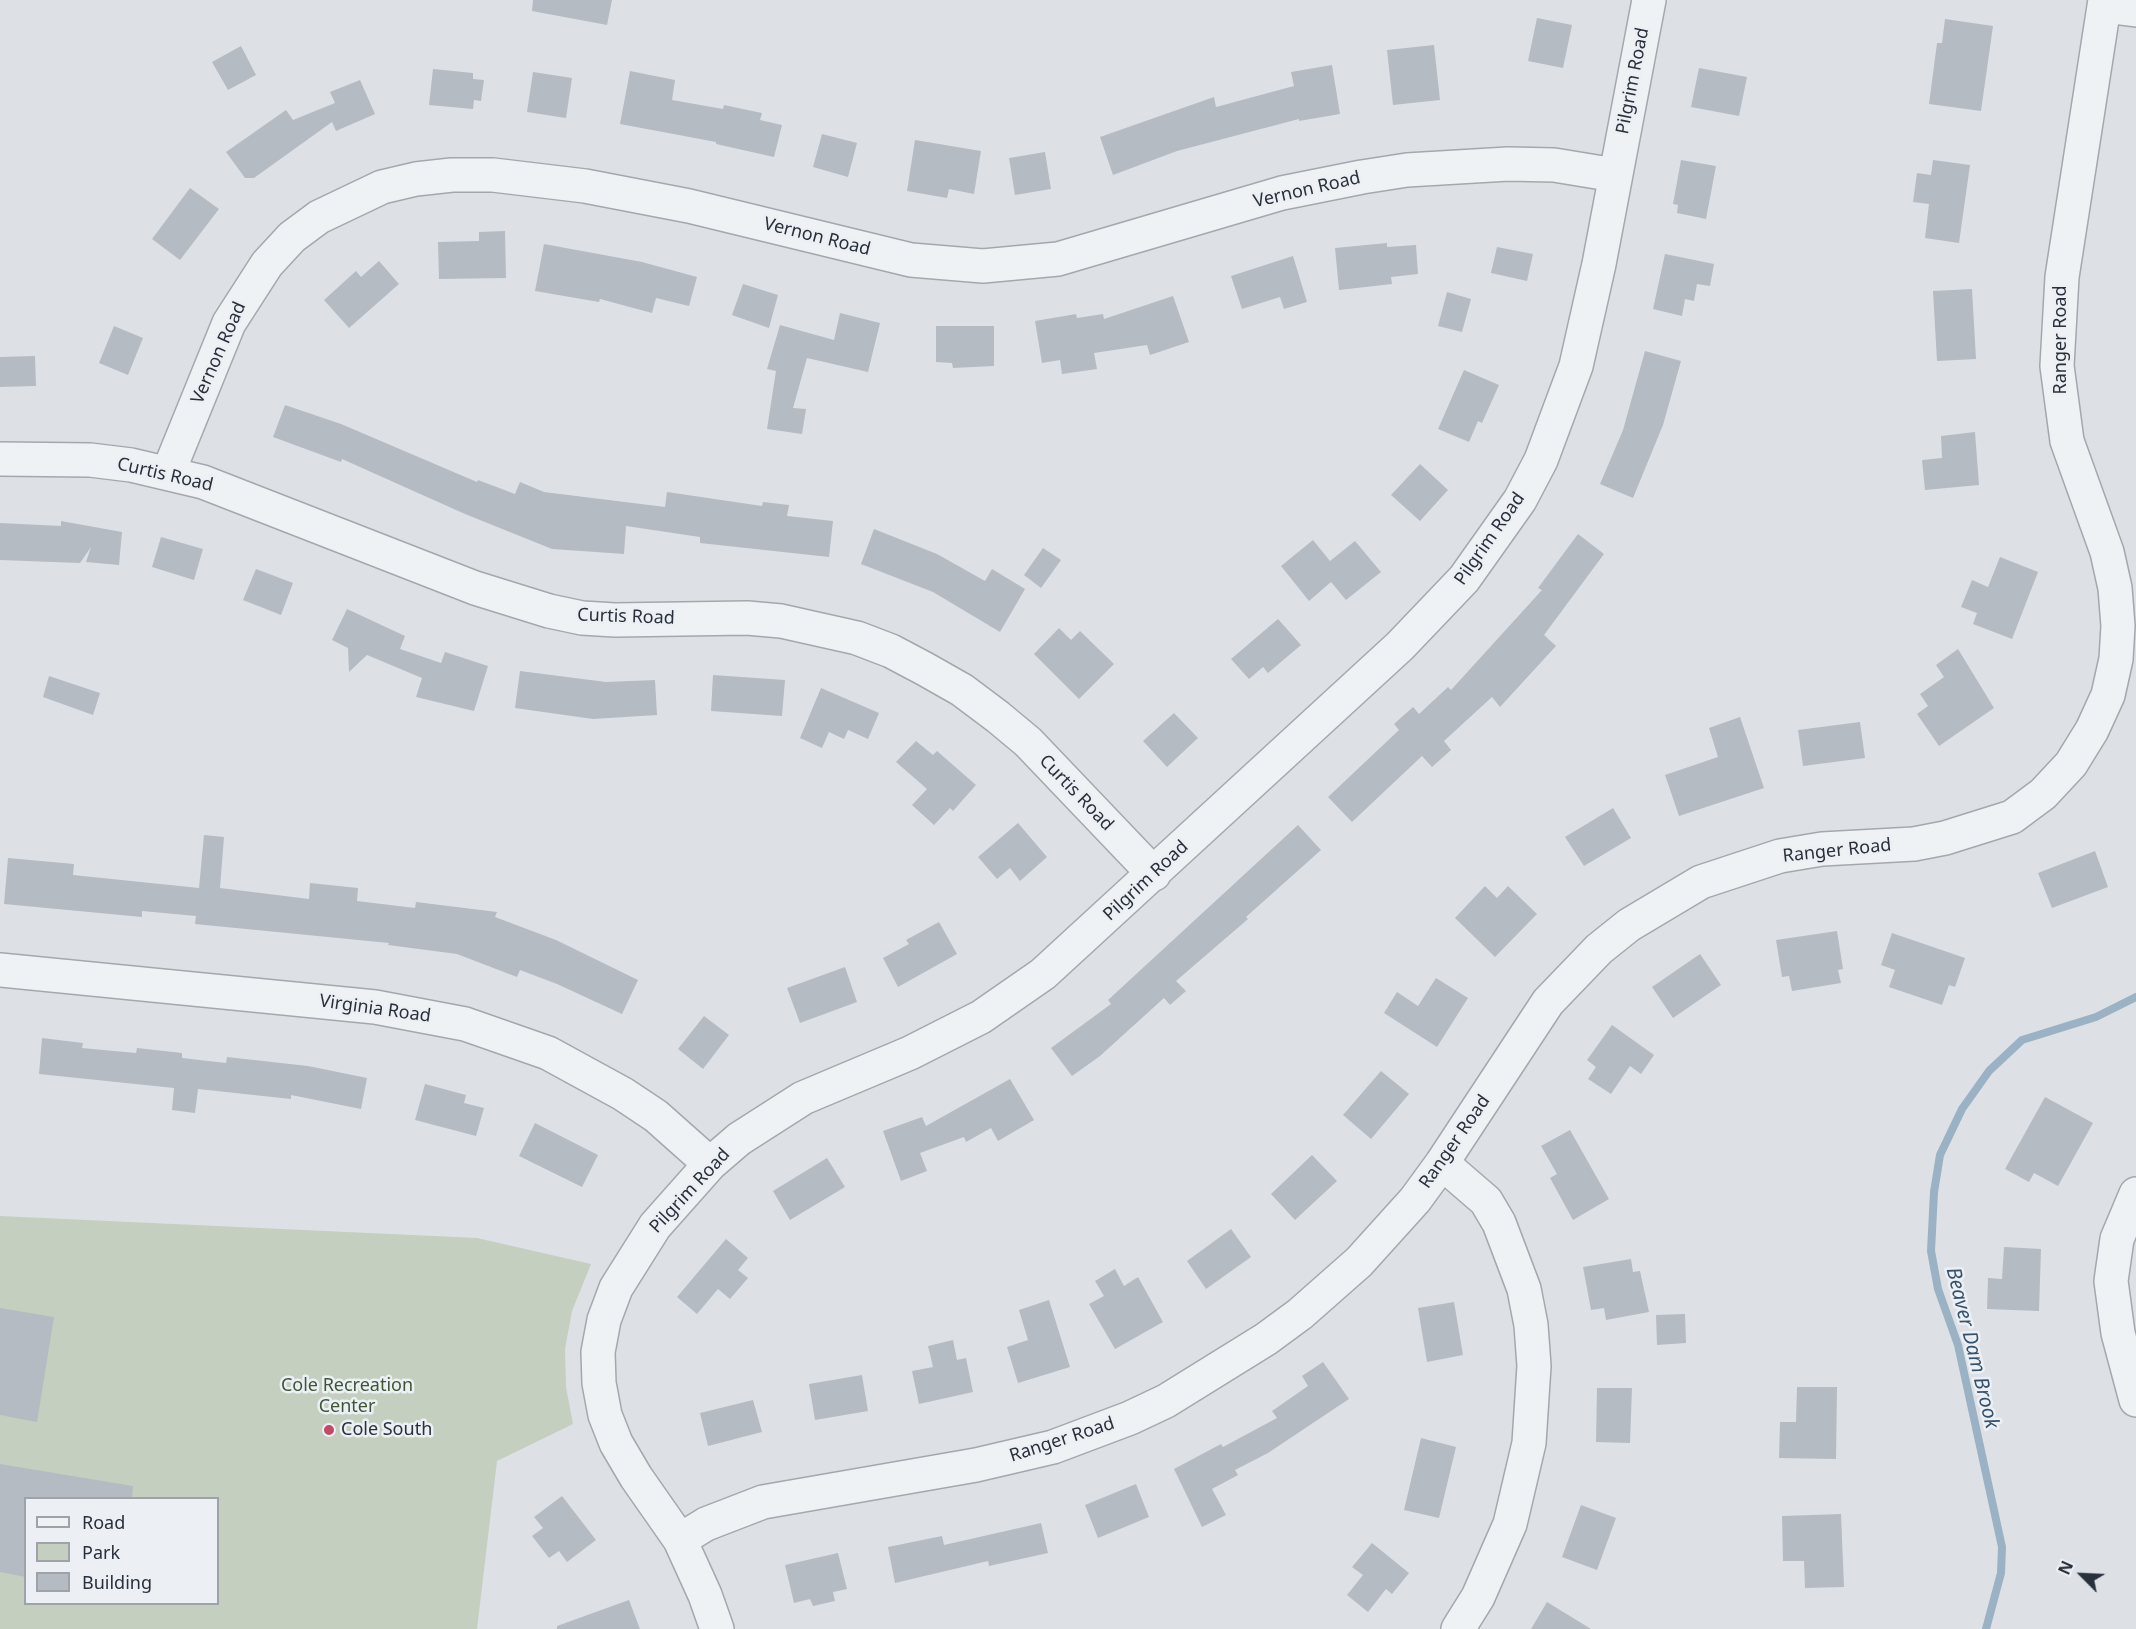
<!DOCTYPE html>
<html>
<head>
<meta charset="utf-8">
<style>
	body { margin:0 }
	#map { position:relative; width:2136px; height:1629px; overflow:hidden; background:#dde1e6; font-family:"Noto Sans",sans-serif }
	canvas { display:block }
	.legend { position:absolute; left:24px; top:1497px; width:195px; height:108px; box-sizing:border-box; background:#ecf0f4; border:2px solid #9ea3aa; margin:0; padding:8px 10px; list-style:none; font-size:18px; color:#28303b }
	.legend li { display:flex; align-items:center; gap:12px; height:30px }
	.legend b { width:30px; border:2px solid #9ea3aa }
	.north { position:absolute; left:2052px; top:1545px; width:60px; height:60px; -webkit-text-stroke:4px #ecf0f4; paint-order:stroke; rotate:294deg; font-size:16px; font-weight:700; line-height:24px; text-align:center; color:#28303b }
	.north::after { content:''; display:block; margin:auto; width:21px; height:27px; background:#28303b; clip-path:polygon(50% 0,100% 100%,50% 72%,0 100%) }
</style>
</head>
<body>
<div id="map">
<canvas width="2136" height="1629"></canvas>
<ul class="legend">
<li><b style="height:8px;background:#eff2f4"></b>Road</li>
<li><b style="height:16px;background:#c4cfbf"></b>Park</li>
<li><b style="height:16px;background:#b5bbc2"></b>Building</li>
</ul>
<div class="north">N</div>
</div>
<script>
const ctx = document.querySelector('canvas').getContext('2d');
ctx.lineJoin = 'round';
function fillPath(path, color) { ctx.fillStyle = color; ctx.fill(path, 'evenodd'); }
const shape = rows => new Path2D(rows.map(r => 'M' + r).join(''));
function strokePath(path, color, width, dash) { ctx.strokeStyle = color; ctx.lineWidth = width; ctx.lineCap = dash ? 'butt' : 'round'; ctx.setLineDash(dash || []); ctx.stroke(path); }
function write(font, color, halo, rows, align = 'center') {
  ctx.font = font + ' "Noto Sans",sans-serif'; ctx.lineWidth = 5; ctx.setLineDash([]); ctx.textBaseline = 'middle'; ctx.strokeStyle = halo; ctx.fillStyle = color; for (const [text, x, y, turn = 0] of rows) {
    ctx.save(); ctx.translate(x, y); ctx.rotate((+turn || 0) * Math.PI / 180); ctx.textAlign = isNaN(turn) ? turn : align; if (halo) ctx.strokeText(text, 0, 0); ctx.fillText(text, 0, 0); ctx.restore();
  }
}
fillPath(shape([
	[0,1216,477,1238,591,1264,572,1311,565,1349,566,1387,573,1424,497,1461,477,1629,0,1629],
	[26,1498,218,1498,218,1604,26,1604]
]), '#c4cfbf');
strokePath(shape([
	[1986,1629,2001,1573,2002,1547,1958,1345,1938,1289,1931,1251,1934,1192,1940,1155,1962,1109,1989,1071,2022,1040,2096,1017,2136,997]
]), '#9ab2c4', 8);
fillPath(shape([
	[533,0,612,0,607,25,532,11],
	[1537,18,1572,25,1563,68,1528,61],
	[1945,19,1993,26,1981,111,1929,104,1937,43,1942,43],
	[1434,45,1440,100,1393,105,1387,50],
	[241,46,256,75,228,90,212,62],
	[1332,65,1340,114,1299,121,1299,119,1177,151,1113,175,1100,137,1214,97,1216,107,1294,86,1291,72],
	[1699,68,1747,77,1739,116,1691,107],
	[433,69,473,73,473,79,484,80,481,101,474,100,473,109,429,105],
	[630,71,675,80,672,100,723,109,724,105,762,113,760,120,782,125,774,157,716,144,716,142,620,124],
	[533,72,572,78,566,118,527,112],
	[360,80,375,114,336,131,332,122,254,178,245,178,226,152,286,110,293,120,335,103,330,92],
	[822,134,857,143,848,177,813,167],
	[915,140,981,151,974,194,949,189,947,198,907,191],
	[1045,152,1051,189,1015,195,1009,158],
	[1681,160,1716,166,1706,219,1677,213,1678,205,1673,204],
	[1933,160,1970,165,1959,243,1925,238,1929,204,1913,202,1917,173,1931,175],
	[190,188,219,209,180,260,152,239],
	[505,231,506,278,439,279,438,242,479,241,479,232],
	[1387,243,1387,247,1416,245,1418,274,1391,277,1392,284,1339,290,1335,248],
	[544,244,642,262,697,277,689,306,656,298,652,313,600,299,599,302,535,291],
	[1497,247,1533,254,1527,281,1491,273],
	[1665,254,1714,264,1710,286,1697,284,1694,301,1685,299,1682,316,1653,309],
	[1293,256,1307,302,1284,309,1280,297,1242,309,1231,276],
	[379,261,399,284,349,328,324,300,356,271,361,277],
	[743,284,778,295,769,328,732,315],
	[1972,289,1976,359,1937,361,1933,291],
	[1447,292,1471,299,1462,332,1438,326],
	[1173,296,1189,342,1150,355,1147,345,1094,353,1097,369,1062,374,1060,360,1042,363,1035,321,1076,314,1077,318,1103,314,1104,319],
	[840,313,880,323,868,372,807,358,793,408,806,409,802,434,767,429,776,371,767,369,780,325,834,340],
	[114,326,143,338,128,375,99,363],
	[936,326,994,326,994,366,953,368,952,363,936,362],
	[1645,351,1681,361,1663,425,1633,498,1600,484,1623,430],
	[35,356,36,386,0,387,0,357],
	[1464,370,1499,385,1482,423,1478,421,1469,442,1438,429],
	[285,405,341,424,477,482,478,480,515,494,520,482,544,492,665,507,667,492,762,506,763,502,789,505,787,516,833,521,829,557,700,543,700,537,626,526,624,554,552,549,465,514,342,459,341,462,273,437],
	[1975,432,1979,485,1925,490,1922,460,1942,458,1941,436],
	[1420,464,1448,490,1420,521,1391,495],
	[61,521,122,532,119,565,86,562,91,547,80,563,0,560,0,523,61,526],
	[874,529,937,554,985,581,992,569,1025,589,1000,632,933,592,861,564],
	[1578,534,1604,554,1544,635,1556,646,1500,707,1492,697,1444,741,1451,750,1432,767,1422,756,1352,822,1328,797,1399,730,1394,724,1413,707,1419,714,1448,687,1451,690,1542,590,1538,588],
	[161,537,203,549,194,580,152,567],
	[1313,540,1330,561,1355,541,1381,572,1346,600,1331,582,1309,601,1281,566],
	[1043,548,1061,560,1041,588,1024,575],
	[2000,557,2038,572,2012,639,1973,624,1977,613,1961,607,1972,580,1988,587],
	[256,569,293,583,281,615,243,600],
	[347,609,405,636,400,649,441,663,445,652,488,666,474,711,416,697,422,678,367,655,349,672,348,648,332,640],
	[1278,619,1301,645,1268,673,1263,667,1249,679,1231,659],
	[1059,628,1071,640,1080,631,1114,664,1079,699,1034,654],
	[1958,649,1994,708,1939,746,1917,714,1928,706,1920,694,1944,677,1936,665],
	[520,671,606,682,655,680,657,715,593,719,515,708],
	[713,675,785,680,782,716,711,711],
	[49,676,100,693,93,715,43,697],
	[821,688,879,713,868,739,848,730,844,739,829,732,822,748,800,738],
	[1174,713,1198,738,1167,767,1143,741],
	[1740,717,1764,788,1679,816,1665,775,1718,757,1709,728],
	[1860,722,1865,758,1803,766,1798,730],
	[916,741,933,755,937,751,976,785,953,811,950,808,934,825,912,805,927,789,896,762],
	[1613,808,1631,838,1584,866,1565,837],
	[1018,823,1047,857,1020,881,1010,868,997,879,978,857],
	[1298,825,1321,850,1246,917,1248,919,1176,981,1186,991,1170,1005,1164,998,1100,1056,1072,1076,1051,1048,1111,1004,1108,1000],
	[204,835,224,837,220,888,309,899,310,883,358,888,357,901,415,908,416,902,497,912,495,917,556,940,638,980,622,1014,557,984,520,970,517,977,457,954,388,945,389,943,195,924,196,916,142,911,142,917,4,904,8,858,74,864,73,875,199,888],
	[2095,851,2108,887,2052,908,2038,873],
	[1485,886,1497,898,1508,886,1537,914,1495,957,1455,918],
	[939,922,957,954,898,987,883,958,909,944,906,940],
	[1837,931,1843,969,1838,970,1841,983,1792,991,1789,976,1782,977,1776,940],
	[1892,933,1965,958,1955,987,1949,985,1942,1005,1889,987,1895,970,1881,965],
	[1700,954,1721,985,1673,1018,1652,987],
	[845,967,857,1002,800,1023,787,988],
	[1436,978,1468,998,1437,1047,1384,1013,1397,992,1418,1006],
	[704,1016,729,1035,703,1069,678,1049],
	[1612,1025,1654,1055,1641,1074,1630,1066,1611,1094,1588,1079,1596,1067,1587,1060],
	[42,1038,83,1043,82,1048,136,1053,137,1048,182,1053,182,1058,226,1063,227,1057,308,1066,367,1078,361,1109,291,1095,291,1099,198,1089,195,1113,172,1110,174,1088,39,1074],
	[1381,1071,1409,1094,1371,1139,1343,1115],
	[1010,1079,1034,1120,998,1141,991,1128,966,1142,964,1137,920,1153,927,1171,901,1181,883,1131,922,1117,926,1126],
	[425,1084,466,1095,464,1103,484,1108,476,1136,415,1120],
	[2045,1097,2093,1123,2058,1186,2034,1173,2029,1182,2005,1169],
	[535,1123,598,1155,582,1187,519,1156],
	[1570,1130,1609,1199,1573,1220,1550,1178,1557,1174,1541,1146],
	[1312,1155,1337,1181,1295,1220,1271,1194],
	[827,1158,845,1187,790,1220,773,1191],
	[1231,1229,1251,1257,1206,1289,1187,1261],
	[726,1239,748,1258,738,1270,748,1278,730,1299,718,1289,697,1314,677,1297],
	[2004,1247,2041,1249,2039,1311,1987,1309,1988,1278,2002,1279],
	[1631,1259,1633,1272,1640,1271,1649,1312,1606,1320,1604,1308,1591,1310,1583,1267],
	[1115,1269,1124,1286,1138,1277,1163,1322,1115,1349,1089,1304,1104,1296,1095,1281],
	[1049,1300,1070,1367,1018,1383,1007,1347,1028,1340,1019,1310],
	[1454,1302,1463,1355,1427,1362,1418,1308],
	[0,1308,54,1317,37,1422,0,1415],
	[1685,1314,1686,1343,1657,1345,1656,1315],
	[953,1340,957,1360,966,1358,973,1392,919,1404,912,1371,933,1367,928,1346],
	[1323,1362,1349,1399,1268,1453,1235,1470,1238,1475,1212,1489,1226,1515,1202,1527,1174,1469,1221,1444,1223,1447,1277,1418,1272,1411,1308,1386,1302,1376],
	[862,1375,868,1411,815,1420,809,1384],
	[1797,1387,1837,1387,1836,1459,1779,1458,1780,1422,1796,1422],
	[1597,1388,1632,1388,1630,1443,1596,1442],
	[753,1400,762,1432,708,1446,700,1413],
	[1421,1438,1456,1447,1439,1518,1404,1510],
	[0,1464,133,1486,132,1498,26,1498,26,1577,0,1572],
	[1136,1484,1149,1517,1098,1538,1085,1505],
	[562,1496,596,1540,567,1562,559,1551,549,1558,532,1536,543,1528,534,1517],
	[1581,1505,1616,1518,1597,1570,1562,1557],
	[1841,1514,1844,1587,1805,1588,1804,1561,1783,1561,1782,1516],
	[1041,1523,1048,1553,989,1566,988,1561,895,1583,888,1547,942,1536,944,1545],
	[1372,1543,1409,1573,1392,1594,1386,1589,1368,1612,1347,1595,1363,1575,1352,1567],
	[838,1553,847,1589,833,1592,835,1601,813,1606,810,1599,794,1603,785,1565],
	[629,1600,640,1629,557,1629,557,1626],
	[1547,1602,1591,1629,1531,1629]
]), '#b5bbc2');
const minor = shape([
	[2104,6,2136,10],
	[0,459,90,460,131,465,203,482,475,588,549,611,582,618,615,620,747,618,781,621,857,638,891,651,925,669,962,690,998,717,1028,742,1154,874],
	[168,473,229,323,267,264,292,237,319,217,382,187,416,179,452,175,493,175,585,186,689,206,911,260,983,266,1058,259,1282,193,1362,177,1407,170,1508,164,1554,165,1615,175],
	[0,970,375,1007,465,1024,548,1053,623,1094,656,1116,710,1164],
	[1442,1163,1486,1201,1499,1223,1524,1289,1531,1325,1534,1366,1529,1443,1510,1524,1478,1597,1458,1629],
	[2136,1194,2117,1239,2111,1281,2118,1333,2136,1400],
	[680,1540,706,1524,763,1502,976,1465,1053,1447,1130,1418,1166,1401,1266,1339,1300,1314,1359,1262,1415,1200,1442,1163,1548,1002,1599,949,1629,925,1701,882,1780,856,1822,849,1914,844,1945,838,2012,817,2043,794,2071,764,2092,730,2108,695,2116,659,2118,626,2115,588,2107,552,2067,441,2057,366,2062,277,2105,0],
	[717,1629,705,1595,680,1540,636,1477,616,1443,605,1415,599,1383,598,1352,604,1320,616,1288,655,1226,710,1164,739,1139,803,1098,910,1053,981,1017,1043,974,1400,646,1464,579,1520,500,1541,460,1576,366,1599,264,1649,0]
]);
strokePath(minor, '#a3a8af', 36);
strokePath(minor, '#eff2f4', 33);
for (const [x, y, r, color] of [
	[329,1430,6,"#c34967"]
]) { const dot = new Path2D(); dot.arc(x, y, r, 0, 2 * Math.PI); ctx.fillStyle = color; ctx.fill(dot); strokePath(dot, '#ecf0f4', 2); }
write('18px', '#28303b', '#ecf0f4', [
	["Pilgrim Road",1633,81,-79],
	["Vernon Road",1307,190,-13],
	["Vernon Road",817,237,14],
	["Ranger Road",2061,340,-90],
	["Vernon Road",219,353,-66],
	["Curtis Road",165,475,13],
	["Pilgrim Road",1490,539,-55],
	["Curtis Road",626,617,2],
	["Curtis Road",1076,793,46],
	["Ranger Road",1837,851,-6],
	["Pilgrim Road",1146,881,-43],
	["Virginia Road",375,1009,8],
	["Ranger Road",1455,1142,-55],
	["Pilgrim Road",690,1191,-47],
	["Ranger Road",1062,1440,-18]
]);
write('18px', '#3f5636', '#ecf0f4', [
	["Cole Recreation",347,1386],
	["Center",347,1407]
]);
write('18px', '#28303b', '#ecf0f4', [
	["Cole South",341,1430]
], 'left');
write('italic 20px', '#35526c', '#ecf0f4', [
	["Beaver Dam Brook",1972,1348,76]
]);
</script>
</body>
</html>
